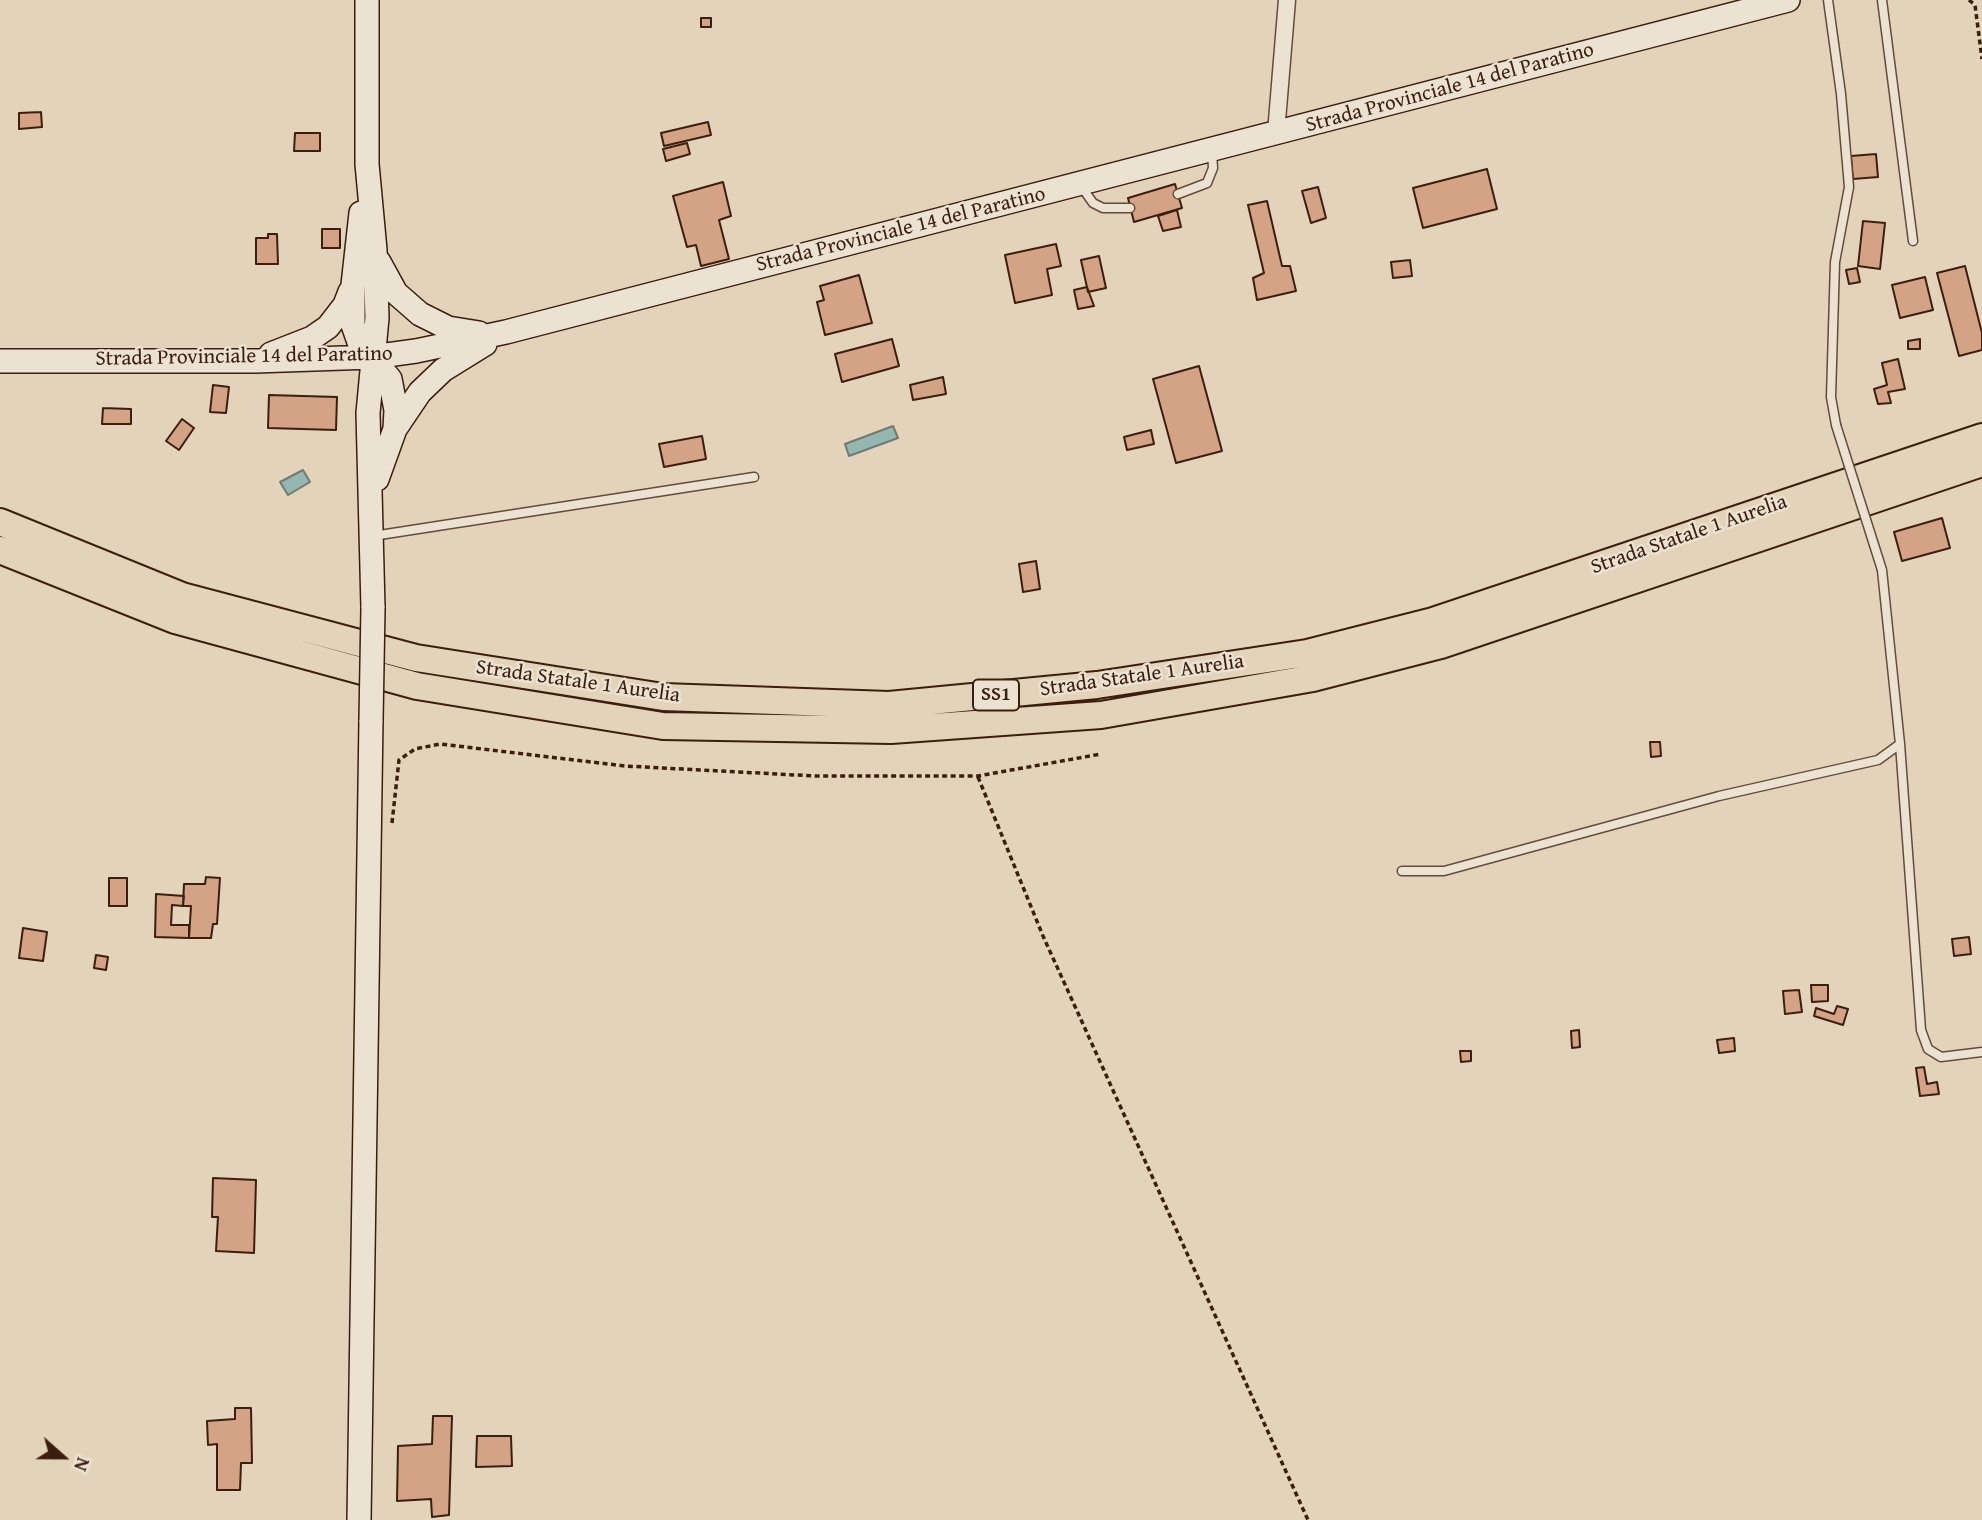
<!DOCTYPE html>
<html>
<head>
<meta charset="utf-8">
<style>
	body { margin:0 }
	#map { position:relative; width:1982px; height:1520px; overflow:hidden; background:#e2d3ba; font-family:"Gentium Book Plus",serif }
	canvas { display:block }
	.north { position:absolute; left:28px; top:1422px; width:70px; height:70px; -webkit-text-stroke:5px #ece2d2; paint-order:stroke; rotate:111deg; font-size:19px; font-weight:700; line-height:28px; text-align:center; color:#3c1e0f }
	.north::after { content:''; display:block; margin:auto; width:24px; height:32px; background:#3c1e0f; clip-path:polygon(50% 0,100% 100%,50% 72%,0 100%) }
</style>
</head>
<body>
<div id="map">
<canvas width="1982" height="1520"></canvas>
<div class="north">N</div>
</div>
<script>
const ctx = document.querySelector('canvas').getContext('2d');
ctx.lineJoin = 'round';
function fillPath(path, color) { ctx.fillStyle = color; ctx.fill(path, 'evenodd'); }
const shape = rows => new Path2D(rows.map(r => 'M' + r).join(''));
function strokePath(path, color, width, dash) { ctx.strokeStyle = color; ctx.lineWidth = width; ctx.lineCap = dash ? 'butt' : 'round'; ctx.setLineDash(dash || []); ctx.stroke(path); }
function write(font, color, halo, rows, align = 'center') {
  ctx.font = font + ' "Gentium Book Plus",serif'; ctx.lineWidth = 5; ctx.setLineDash([]); ctx.textBaseline = 'middle'; ctx.strokeStyle = halo; ctx.fillStyle = color; for (const [text, x, y, turn = 0] of rows) {
    ctx.save(); ctx.translate(x, y); ctx.rotate((+turn || 0) * Math.PI / 180); ctx.textAlign = isNaN(turn) ? turn : align; if (halo) ctx.strokeText(text, 0, 0); ctx.fillText(text, 0, 0); ctx.restore();
  }
}
const water = shape([
	[893,426,898,438,849,456,845,444,893,426],
	[303,470,310,482,288,495,280,482,303,470]
]);
fillPath(water, '#95b7b1');
strokePath(water, '#717a70', 2);
const building = shape([
	[701,18,711,18,711,27,701,27,701,18],
	[41,112,42,127,19,129,19,113,41,112],
	[708,122,711,135,664,146,661,133,708,122],
	[295,133,320,133,320,151,294,151,295,133],
	[687,143,690,154,666,161,663,149,687,143],
	[1876,154,1878,177,1853,179,1851,156,1876,154],
	[1487,169,1497,209,1423,228,1413,188,1487,169],
	[723,182,731,216,719,220,729,259,701,266,696,245,687,247,673,196,723,182],
	[1175,184,1182,208,1134,222,1128,198,1175,184],
	[1318,187,1326,218,1311,223,1302,191,1318,187],
	[1267,201,1282,266,1290,266,1296,291,1257,300,1253,278,1264,273,1248,205,1267,201],
	[1177,210,1181,227,1163,231,1158,216,1177,210],
	[1863,221,1885,223,1880,269,1858,266,1863,221],
	[322,229,340,229,340,248,322,248,322,229],
	[268,234,277,234,278,264,256,264,256,238,268,238,268,234],
	[1056,244,1061,266,1047,269,1052,295,1015,303,1005,255,1056,244],
	[1099,256,1106,288,1088,292,1081,260,1099,256],
	[1410,260,1412,276,1393,278,1391,262,1410,260],
	[1965,266,1982,333,1982,350,1959,356,1937,273,1965,266],
	[1857,268,1860,282,1849,284,1846,270,1857,268],
	[859,275,872,323,825,335,817,302,824,300,820,286,859,275],
	[1925,277,1933,310,1900,318,1892,285,1925,277],
	[1087,287,1094,306,1078,309,1074,290,1087,287],
	[892,339,899,366,842,382,835,354,892,339],
	[1920,339,1920,349,1908,349,1908,341,1920,339],
	[1898,359,1905,389,1888,392,1891,403,1878,404,1874,389,1887,385,1882,363,1898,359],
	[1199,366,1222,451,1176,463,1153,379,1199,366],
	[943,377,946,394,913,400,910,385,943,377],
	[213,385,229,387,226,413,210,412,213,385],
	[269,395,337,397,336,430,268,428,269,395],
	[103,408,131,409,131,424,102,424,103,408],
	[182,419,194,428,179,450,166,441,182,419],
	[1151,430,1154,444,1127,450,1124,437,1151,430],
	[702,436,706,459,664,467,659,444,702,436],
	[1942,518,1950,548,1902,561,1894,532,1942,518],
	[1036,561,1040,589,1023,592,1019,564,1036,561],
	[1650,742,1660,742,1661,756,1651,757,1650,742],
	[206,877,220,878,217,924,213,924,211,938,189,938,191,906,183,906,184,884,205,884,206,877],
	[109,878,127,878,127,906,109,906,109,878],
	[156,894,184,896,183,906,172,905,171,925,189,925,189,938,155,937,156,894],
	[23,928,47,932,43,961,19,958,23,928],
	[1969,937,1971,954,1954,956,1952,939,1969,937],
	[96,955,108,957,106,970,94,968,96,955],
	[1811,985,1828,985,1828,1001,1812,1002,1811,985],
	[1799,990,1802,1012,1785,1014,1783,991,1799,990],
	[1837,1006,1848,1009,1843,1025,1814,1016,1816,1008,1834,1014,1837,1006],
	[1579,1030,1580,1047,1572,1048,1571,1031,1579,1030],
	[1734,1038,1735,1051,1719,1053,1717,1040,1734,1038],
	[1460,1051,1471,1051,1471,1061,1461,1062,1460,1051],
	[1924,1067,1927,1084,1937,1082,1939,1094,1920,1096,1916,1068,1924,1067],
	[213,1178,256,1180,254,1253,216,1251,218,1217,212,1217,213,1178],
	[235,1408,251,1408,252,1463,241,1463,240,1490,217,1490,217,1444,208,1445,207,1421,235,1419,235,1408],
	[433,1416,452,1416,449,1515,432,1517,431,1499,397,1501,398,1446,432,1444,433,1416],
	[477,1436,511,1436,512,1466,476,1467,477,1436]
]);
fillPath(building, '#d4a385');
strokePath(building, '#3c1e0f', 2);
const service = shape([
	[1828,0,1841,94,1849,187,1835,262,1831,397,1836,425],
	[1882,0,1913,241],
	[1081,186,1093,203,1103,208,1130,208],
	[1178,194,1207,183,1213,168,1212,152],
	[373,536,754,477],
	[1882,570,1900,744,1921,1030,1928,1049,1941,1057,1982,1052],
	[1402,871,1444,871,1719,796,1878,760,1900,744]
]);
const minor = shape([
	[1276,133,1287,0]
]);
const secondary = shape([
	[367,0,367,164,375,250,377,318,368,413,373,608],
	[361,213,353,285,353,325,359,342,390,379,396,410,395,429],
	[379,262,396,293,420,314,448,328,479,333],
	[271,354,312,338,328,327,345,305,350,292],
	[0,361,255,361,372,357,416,351,506,332,1788,0],
	[377,479,395,429,420,392,443,370,485,344],
	[359,1520,371,720]
]);
const trunk = shape([
	[0,522,182,596,416,658,663,697,889,705,1097,685,1307,653,1433,621,1982,437],
	[0,550,175,620,417,686,663,726,891,730,1101,715,1313,678,1441,645,1982,463]
]);
strokePath(service, '#664b3a', 11);
strokePath(minor, '#664b3a', 19);
strokePath(secondary, '#3c1e0f', 26);
strokePath(trunk, '#3c1e0f', 30);
strokePath(shape([
	[1969,0,1975,5,1982,59],
	[978,777,1043,936,1308,1520],
	[392,823,399,760,415,749,440,744,625,766,815,776,978,776,1101,754]
]), '#3c1e0f', 3.5, [5, 3.5]);
strokePath(service, '#ece2d2', 8);
strokePath(minor, '#ece2d2', 16);
strokePath(secondary, '#ece2d2', 23);
strokePath(trunk, '#e2d3ba', 26);
const serviceBridge = shape([
	[1836,425,1882,570]
]);
const secondaryBridge = shape([
	[371,720,373,608]
]);
strokePath(serviceBridge, '#664b3a', 11, []);
strokePath(secondaryBridge, '#3c1e0f', 26, []);
strokePath(serviceBridge, '#ece2d2', 8);
strokePath(secondaryBridge, '#ece2d2', 23);
for (const [x, y, w] of [
	[996,695,46]
]) { const box = new Path2D(); box.roundRect(x - w / 2, y - 15.5, w, 31, 5); ctx.fillStyle = '#ece2d2'; ctx.fill(box); strokePath(box, '#3c1e0f', 2); }
write('bold 19px', '#3c1e0f', null, [
	["SS1",996,695]
]);
write('21px', '#3c1e0f', '#ece2d2', [
	["Strada Provinciale 14 del Paratino",1450,88,-15],
	["Strada Provinciale 14 del Paratino",901,230,-14],
	["Strada Provinciale 14 del Paratino",244,357,-1],
	["Strada Statale 1 Aurelia",1689,535,-19],
	["Strada Statale 1 Aurelia",1142,676,-8],
	["Strada Statale 1 Aurelia",578,682,8]
]);
</script>
</body>
</html>
